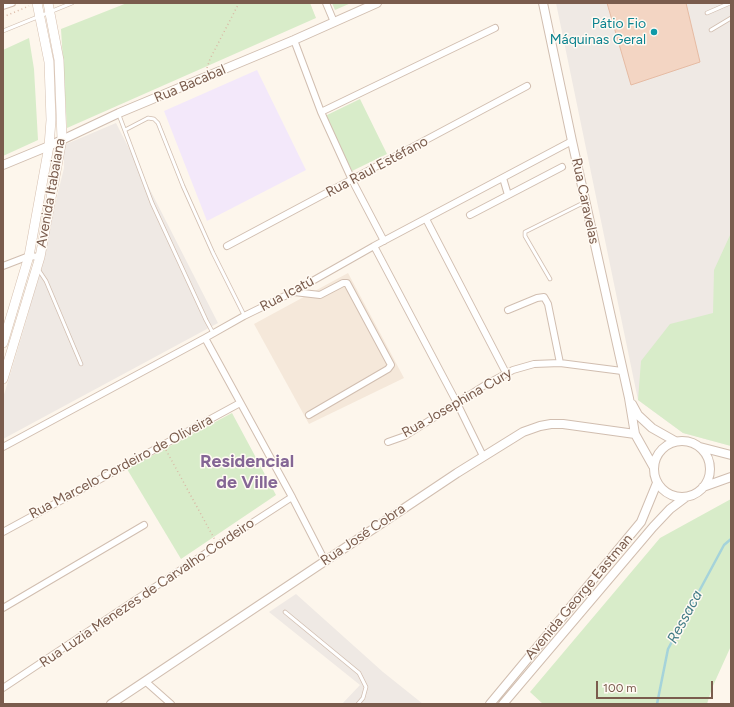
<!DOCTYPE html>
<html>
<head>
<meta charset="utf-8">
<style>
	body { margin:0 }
	#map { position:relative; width:734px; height:707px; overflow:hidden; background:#fdf6ec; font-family:Figtree,sans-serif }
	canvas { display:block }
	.frame { position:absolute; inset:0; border:4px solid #7a5c4d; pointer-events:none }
	.scale { position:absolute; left:596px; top:681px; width:117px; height:18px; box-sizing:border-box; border:2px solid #7a5c4d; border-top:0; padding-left:5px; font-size:12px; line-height:14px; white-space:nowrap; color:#7a5c4d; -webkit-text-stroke:3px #fffaf3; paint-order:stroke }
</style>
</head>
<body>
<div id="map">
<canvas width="734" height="707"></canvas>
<div class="frame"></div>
<div class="scale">100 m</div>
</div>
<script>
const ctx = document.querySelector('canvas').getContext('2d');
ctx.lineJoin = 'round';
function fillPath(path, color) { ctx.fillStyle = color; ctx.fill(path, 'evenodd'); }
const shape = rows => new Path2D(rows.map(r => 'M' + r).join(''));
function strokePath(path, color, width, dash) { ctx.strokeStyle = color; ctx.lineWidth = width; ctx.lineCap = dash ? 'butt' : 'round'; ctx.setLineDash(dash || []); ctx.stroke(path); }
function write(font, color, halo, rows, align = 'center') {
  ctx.font = font + ' Figtree,sans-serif'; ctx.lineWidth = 3; ctx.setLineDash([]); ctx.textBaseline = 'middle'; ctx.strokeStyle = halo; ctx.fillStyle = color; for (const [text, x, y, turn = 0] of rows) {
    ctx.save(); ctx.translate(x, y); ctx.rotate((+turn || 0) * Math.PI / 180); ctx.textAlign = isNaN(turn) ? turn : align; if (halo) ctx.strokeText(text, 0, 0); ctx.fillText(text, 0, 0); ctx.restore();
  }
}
fillPath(shape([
	[348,273,404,378,309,424,254,324]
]), '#f5e8da');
fillPath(shape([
	[556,3,731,3,731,446,683,433,638,400],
	[116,123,218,323,3,439,3,398,27,318,64,168,64,145],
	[296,594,383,672,423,704,342,704,360,685,269,612]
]), '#efe9e4');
fillPath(shape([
	[257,70,306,170,207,221,164,111]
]), '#f3e8fa');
fillPath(shape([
	[127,3,310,3,316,18,67,128,61,29],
	[332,3,351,3,335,10],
	[29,38,34,69,38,140,3,156,3,50],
	[360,99,387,154,352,171,325,116],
	[731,233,731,446,683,433,638,400,641,361,670,324,713,313,714,270],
	[232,413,276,495,181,559,127,469],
	[731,499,731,646,712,688,707,704,543,704,530,692,660,538]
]), '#d8ecc9');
strokePath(shape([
	[657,704,668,649,724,545,731,539]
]), '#a5d3da', 2.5);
const building = shape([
	[607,3,686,3,700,62,631,85,607,3]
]);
fillPath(building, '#f3d5c3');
strokePath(building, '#e6bba3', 1);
const service = shape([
	[707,13,730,3],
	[711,30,731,18],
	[3,31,72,3],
	[119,115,152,203,206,320,213,333],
	[125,130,148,118,154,119,158,123,183,186,213,253,244,315],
	[38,269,46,281,81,364],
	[550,279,525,236,525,232,585,202],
	[285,612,359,673,366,687,363,698,358,704]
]);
const minor = shape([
	[326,3,334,22],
	[3,6,12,3],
	[294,40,321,112,352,180,384,241],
	[321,112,495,28],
	[503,178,508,195],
	[470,215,562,167],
	[426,219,506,373],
	[227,246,527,86],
	[374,246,457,403,483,456],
	[3,266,29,256,40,257],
	[294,292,320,295,343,283,347,283,391,365,388,369,309,415],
	[508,310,537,298,544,297,548,304,560,363],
	[205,338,292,497,325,561],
	[388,442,405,436,485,385,513,370,534,364,560,363,622,371],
	[3,447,205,338,244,316,293,292,374,246,572,141],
	[3,532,240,403],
	[3,608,144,525],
	[145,681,171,704],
	[3,688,218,545,292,497]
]);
const tertiary = shape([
	[543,3,572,141,629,398,635,434,653,466],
	[3,165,49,146,119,113,294,40,377,3],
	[632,404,638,415,652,428,675,441],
	'654 469a28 28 0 1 1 56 0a28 28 0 1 1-56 0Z',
	[700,447,731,455],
	[703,487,731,477],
	[111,704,457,473,523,432,540,426,551,424,563,424,635,434],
	[490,704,641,522,657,483],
	[503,704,653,527,670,509,686,497]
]);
const secondary = shape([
	[3,343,29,256,49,146,51,120,49,62,37,3],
	[3,379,40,257,62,139,59,60,48,3]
]);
strokePath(service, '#d1beb0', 4.5);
strokePath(minor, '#d1beb0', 8);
strokePath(tertiary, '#d1beb0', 10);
strokePath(secondary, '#d6c0b0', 10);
strokePath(shape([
	[3,17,29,6],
	[207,68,210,59,239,3],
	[166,450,215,540]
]), '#d9b8a5', 1.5, [1, 3]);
strokePath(service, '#fff', 3);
strokePath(minor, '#fff', 6);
strokePath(tertiary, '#fff', 8);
strokePath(secondary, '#fff', 9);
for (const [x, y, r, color] of [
	[654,32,4,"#0f9aa8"]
]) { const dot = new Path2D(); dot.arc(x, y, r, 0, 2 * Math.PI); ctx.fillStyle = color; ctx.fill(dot); strokePath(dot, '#fffaf3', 1.5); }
write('14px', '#0d838f', '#fffaf3', [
	["Pátio Fio",646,24],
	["Máquinas Geral",646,40]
], 'right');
write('14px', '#7a5c4d', '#fffaf3', [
	["Rua Bacabal",190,84,-23],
	["Rua Raul Estéfano",377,167,-28],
	["Avenida Itabaiana",51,193,-80],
	["Rua Caravelas",585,201,78],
	["Rua Icatú",287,294,-28],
	["Rua Josephina Cury",457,403,-30],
	["Rua Marcelo Cordeiro de Oliveira",121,467,-28],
	["Rua José Cobra",363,535,-34],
	["Rua Luzia Menezes de Carvalho Cordeiro",147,593,-34],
	["Avenida George Eastman",579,597,-50]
]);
write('italic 15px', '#437c86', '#fffaf3', [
	["Ressaca",685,617,-62]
]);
write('bold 18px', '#846695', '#fffaf3', [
	["Residencial",247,462],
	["de Ville",247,483]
]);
</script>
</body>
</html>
